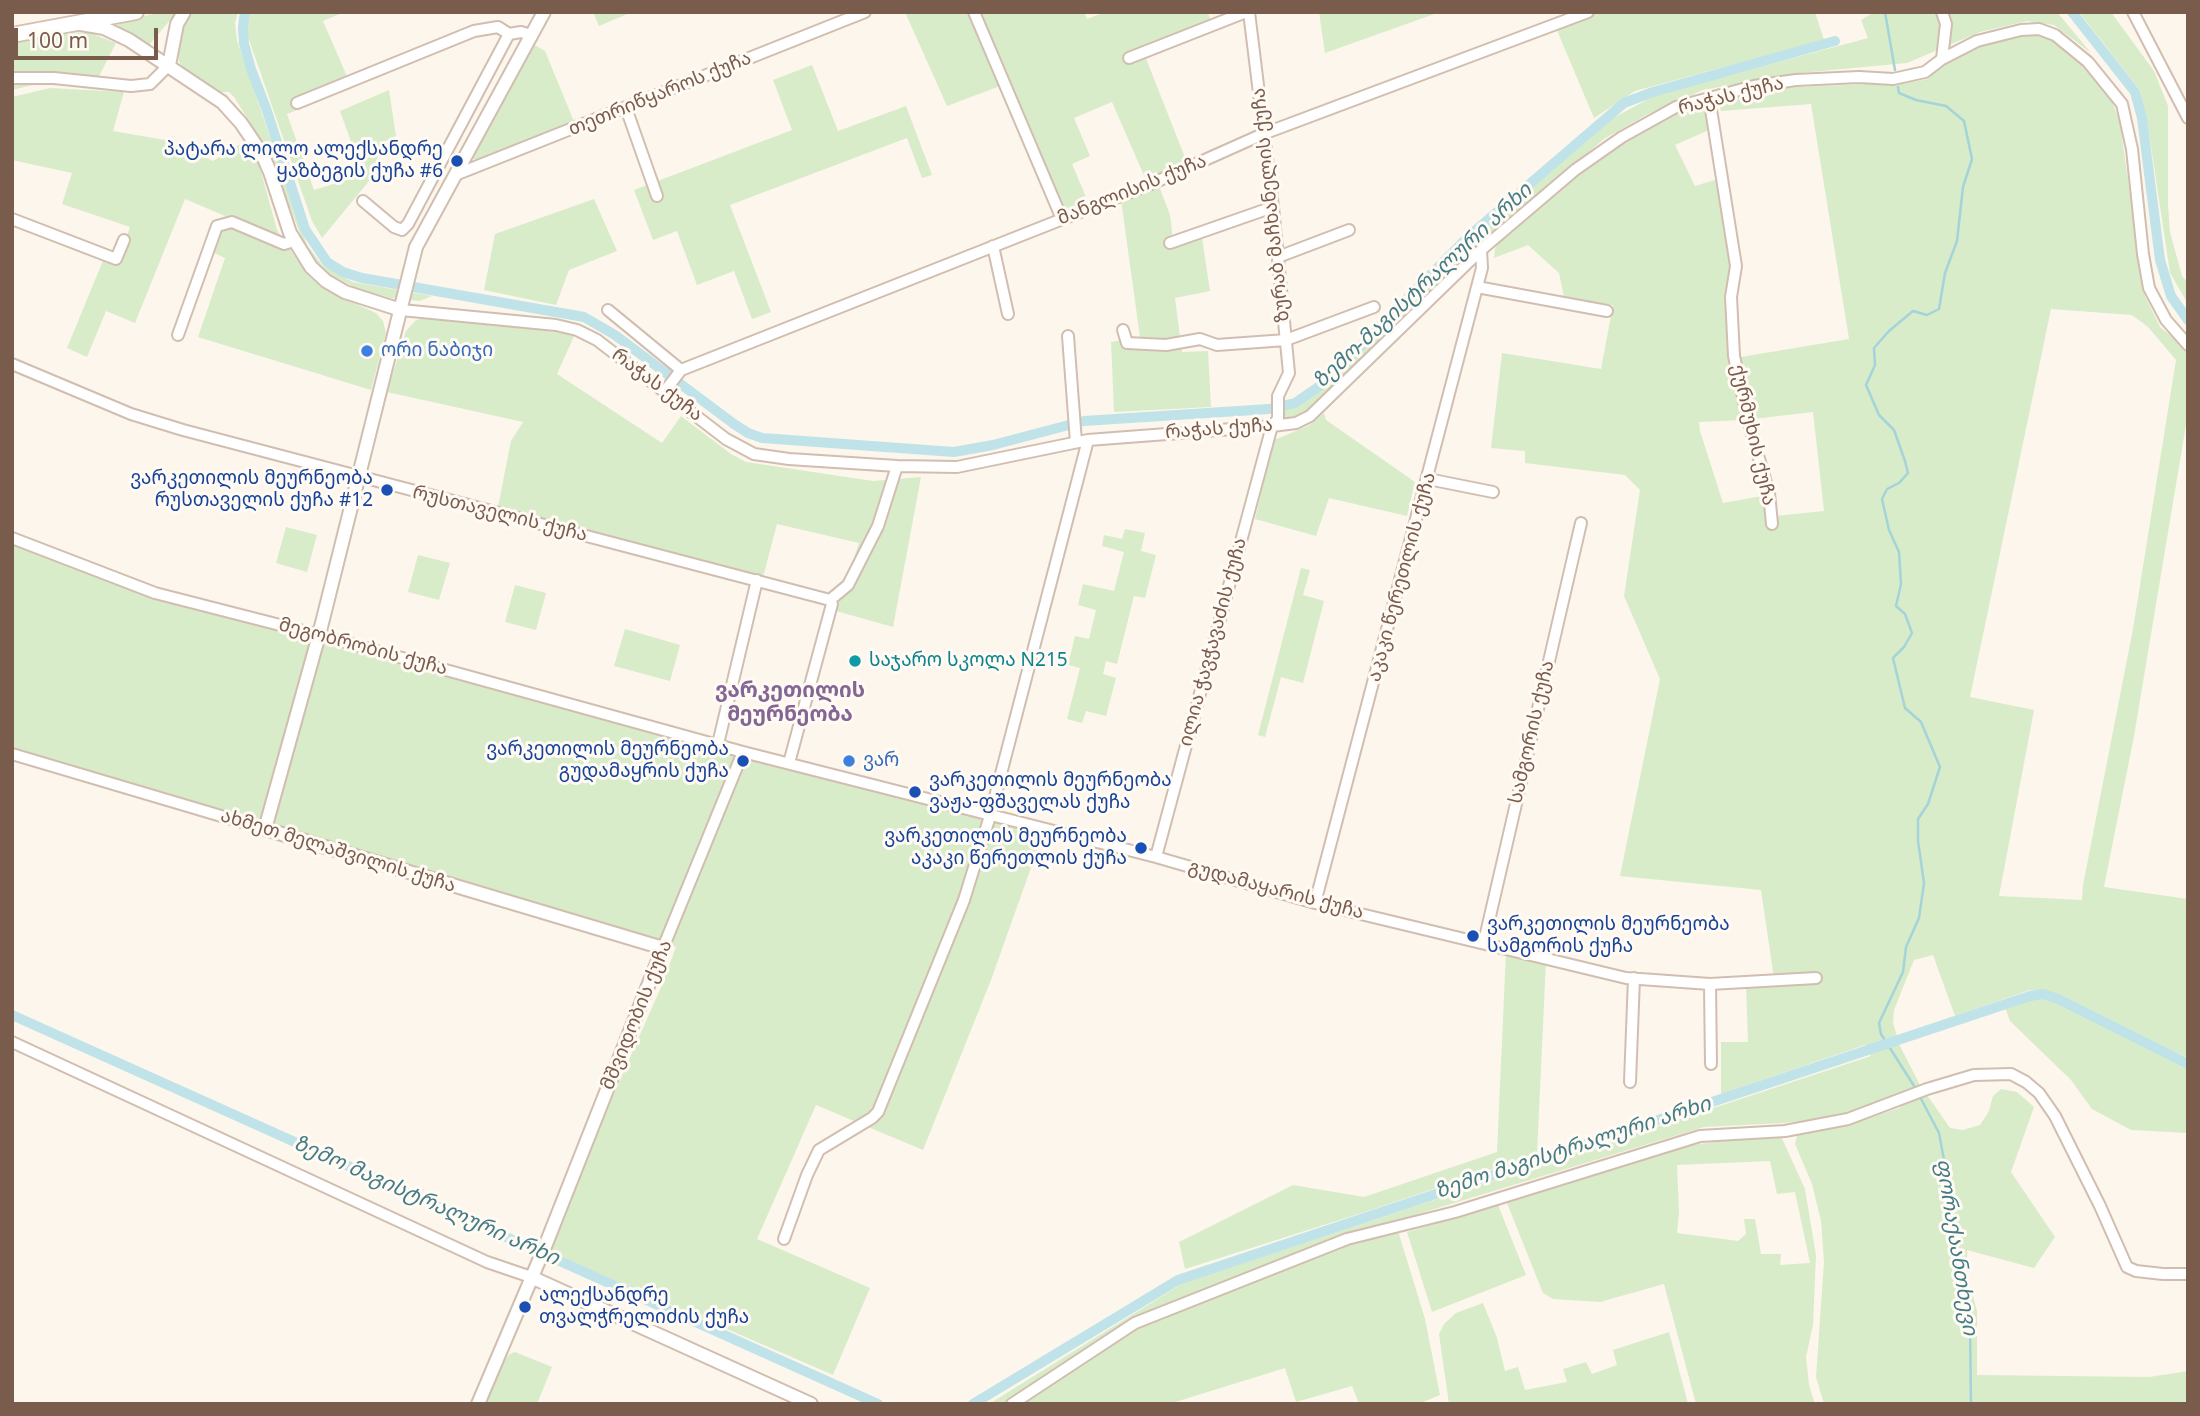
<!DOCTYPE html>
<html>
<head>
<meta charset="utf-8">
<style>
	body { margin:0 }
	#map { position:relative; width:2200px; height:1416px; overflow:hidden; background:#fdf6ec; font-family:"Noto Sans",sans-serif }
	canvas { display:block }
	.frame { position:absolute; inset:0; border:14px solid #7a5c4d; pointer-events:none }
	.scale { position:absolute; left:14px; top:28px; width:144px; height:32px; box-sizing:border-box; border:4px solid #7a5c4d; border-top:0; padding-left:9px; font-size:21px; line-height:24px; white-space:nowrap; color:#7a5c4d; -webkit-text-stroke:5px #fffaf3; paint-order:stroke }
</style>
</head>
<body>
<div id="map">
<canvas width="2200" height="1416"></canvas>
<div class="frame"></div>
<div class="scale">100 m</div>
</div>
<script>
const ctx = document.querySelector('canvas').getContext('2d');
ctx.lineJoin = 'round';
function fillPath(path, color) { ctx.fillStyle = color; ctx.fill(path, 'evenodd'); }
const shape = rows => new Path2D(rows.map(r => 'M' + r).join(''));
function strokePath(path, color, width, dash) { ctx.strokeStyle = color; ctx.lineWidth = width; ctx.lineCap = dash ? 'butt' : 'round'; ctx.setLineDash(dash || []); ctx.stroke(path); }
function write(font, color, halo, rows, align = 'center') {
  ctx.font = font + ' "Noto Sans","Noto Sans Georgian",sans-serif'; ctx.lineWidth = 6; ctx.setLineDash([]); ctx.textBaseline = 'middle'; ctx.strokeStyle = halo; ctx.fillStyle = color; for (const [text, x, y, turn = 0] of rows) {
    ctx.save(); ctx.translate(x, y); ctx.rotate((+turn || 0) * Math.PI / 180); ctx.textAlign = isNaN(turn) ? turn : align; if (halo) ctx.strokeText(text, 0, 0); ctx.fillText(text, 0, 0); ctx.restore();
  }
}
fillPath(shape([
	[164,12,177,12,149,45,118,28,119,21],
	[192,12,238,12,235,23,237,41,307,245,322,265,353,282,432,296,420,301,391,298,356,288,329,274,316,264,305,246,268,151,234,97,229,92,215,92,186,71,179,62,178,55,180,34],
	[249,12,344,12,323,21,352,88,287,114,314,190,363,175,340,111,389,90,396,136,380,144,374,175,322,238,312,221,247,34],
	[593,12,632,12,599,26],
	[905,12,1084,12,1087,19,1105,12,1208,12,1212,26,1145,56,1186,160,1146,180,1112,102,1074,118,1090,156,1072,164,1089,204,1056,216,1000,86,947,106],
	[1319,12,1440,12,1325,53],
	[1597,12,1815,12,1824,40,1635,91,1594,118,1556,28],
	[1874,12,2057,12,2091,53,2054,25,2027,21,1980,32,1907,63,1800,73,1703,90,1646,115,1604,139,1476,248,1303,414,1282,419,1283,411,1301,404,1331,380,1431,278,1483,230,1615,117,1656,95,1868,38,1861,20],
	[2079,12,2111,12,2154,71,2168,106,2168,205,2170,232,2182,276,2188,283,2188,304,2170,273,2148,126,2140,90],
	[67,32,90,33,116,43,95,84,53,80,12,90,12,42],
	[2041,34,2071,53,2112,101,2120,123,2144,294,2160,327,2188,350,2188,413,2134,736,2104,887,2188,899,2188,1058,2044,990,2030,990,1955,1016,1933,955,1914,960,1894,1010,1893,1023,1900,1046,1920,1085,1950,1128,1963,1130,1980,1125,1989,1111,1993,1096,2001,1089,2017,1092,2034,1107,2011,1172,2055,1237,2034,1268,1967,1250,1968,1278,1977,1311,1977,1375,2149,1377,2188,1371,2188,1404,1824,1404,1816,1377,1824,1262,1821,1221,1812,1184,1795,1144,1797,1136,1801,1133,1844,1126,1899,1108,1909,1100,1844,1116,1784,1123,1704,1127,1395,1221,1425,1319,1440,1395,1418,1404,1359,1404,1352,1386,1296,1402,1285,1368,1169,1404,989,1404,1183,1283,1871,1056,1865,1045,1721,1094,1721,1042,1748,1042,1746,985,1775,985,1761,890,1620,876,1660,679,1624,596,1640,490,1625,475,1525,463,1525,451,1491,448,1502,353,1601,369,1613,305,1564,297,1559,273,1528,245,1494,258,1495,249,1498,242,1574,175,1628,138,1682,111,1698,106,1704,109,1709,130,1675,145,1695,186,1718,179,1732,271,1727,298,1728,349,1743,420,1699,422,1700,431,1723,503,1762,496,1765,517,1824,511,1813,412,1753,419,1741,357,1849,339,1811,104,1721,111,1719,104,1722,99,1776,88,1913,82,1928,79,1944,63,1977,47,2024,36],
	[2051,309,2132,315,2148,327,2176,360,2133,629,2083,885,2082,900,1999,896,2034,710,1970,697],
	[533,44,545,51,575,124,483,159,473,159,471,156],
	[812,65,838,131,906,106,932,175,922,178,907,138,730,205,771,312,752,319,734,271,697,285,677,231,653,240,634,190,792,130,773,80],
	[50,88,124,92,113,131,176,142,213,161,248,139,257,157,277,230,307,274,325,290,376,313,383,321,386,333,371,390,198,337,225,258,212,252,225,216,185,199,135,323,106,311,87,357,67,348,107,251,119,258,130,227,62,204,72,173,12,160,12,97],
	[1159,186,1170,215,1174,248,1202,238,1210,291,1175,298,1182,352,1208,351,1211,407,1114,412,1111,342,1140,337,1121,200],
	[594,199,617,251,569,270,556,305,484,290,495,234],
	[426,318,575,334,557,374,662,443,681,416,731,454,746,462,873,481,921,477,893,627,836,611,859,543,777,524,763,577,498,507,511,441,523,422,387,392,406,331,416,320],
	[1324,413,1326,420,1415,482,1407,516,1329,498,1316,536,1255,519,1274,440,1308,426],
	[286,527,317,535,307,572,276,563],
	[1125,529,1145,533,1141,551,1156,555,1145,598,1134,596,1117,664,1106,661,1103,674,1116,678,1106,716,1086,711,1082,723,1067,719,1080,668,1068,665,1075,636,1089,639,1096,610,1078,605,1083,584,1114,591,1124,552,1102,546,1104,535,1122,539],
	[12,543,151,597,734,755,1043,834,991,980,923,1150,816,1105,757,1239,870,1288,833,1375,549,1252,598,1130,662,985,676,947,12,748],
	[418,555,450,563,439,600,408,592],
	[1301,568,1310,570,1303,595,1324,601,1303,683,1281,677,1265,737,1258,735],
	[515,585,546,593,536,630,505,622],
	[625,629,680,645,670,681,614,666],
	[1506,952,1546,961,1537,1154,1368,1211,1185,1269,1179,1242,1293,1185,1364,1197,1497,1152],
	[2034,998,2046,998,2188,1068,2188,1133,2131,1130,2092,1109,2071,1080,2010,1021,2005,1007],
	[1780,1134,1805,1189,1816,1255,1813,1325,1806,1357,1809,1385,1815,1404,1696,1404,1664,1284,1600,1302,1553,1299,1543,1293,1507,1203,1691,1145],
	[1770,1161,1777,1194,1795,1192,1810,1263,1780,1265,1781,1254,1761,1254,1755,1219,1744,1219,1746,1234,1738,1241,1677,1233,1679,1212,1677,1165],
	[1498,1205,1526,1275,1432,1312,1407,1232],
	[1483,1303,1497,1338,1505,1371,1518,1367,1525,1390,1567,1382,1563,1369,1586,1362,1592,1374,1617,1365,1613,1350,1669,1332,1688,1404,1449,1404,1439,1334,1444,1324,1456,1313],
	[515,1352,552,1367,537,1404,492,1404,486,1401,505,1360,510,1354]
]), '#d8ecc9');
strokePath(shape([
	[1885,12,1895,70],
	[1898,87,1899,93,1916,100,1946,106,1964,121,1972,159,1963,187,1957,241,1945,273,1939,309,1927,315,1913,311,1889,331,1874,348,1875,365,1866,385,1879,415,1894,430,1905,461,1908,473,1899,483,1887,489,1882,499,1889,530,1899,552,1901,584,1896,606,1905,614,1912,633,1904,647,1893,658,1905,708,1921,722,1940,767,1928,804,1918,819,1918,841,1924,883,1919,918,1906,947,1903,972,1879,1023,1881,1034,1916,1089],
	[1919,1095,1939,1133,1948,1182,1957,1278,1962,1307,1970,1326,1971,1404]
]), '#a5d3da', 2.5);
strokePath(shape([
	[245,12,243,27,244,44,251,69,267,111,305,229,327,262,343,272,362,278,584,317,615,335,734,424,748,433,762,438,954,452,993,445,1084,421,1269,409,1295,403,1324,383,1469,236,1624,103,1653,92,1835,41],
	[2072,12,2135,92,2142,118,2160,260,2171,296,2188,320],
	[12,1015,878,1404],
	[973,1404,1178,1280,2030,996,2043,994,2058,999,2188,1064]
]), '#bfe3e8', 10);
const minor = shape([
	[974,12,1062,219],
	[2133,12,2188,118],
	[1129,58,1246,12],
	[1942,59,1946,24,1942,12],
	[12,78,54,78,131,86,150,84,169,65],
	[1709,97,1736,266,1731,297,1734,356,1749,424,1769,493,1772,524],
	[297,103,474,31,498,27,509,34],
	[626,108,657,196],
	[455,175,865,12],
	[363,201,394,227,402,230,408,224,509,34,521,32,531,35],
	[12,219,116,259,124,240],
	[1170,243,1273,207],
	[993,246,1008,314],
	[1278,257,1349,230],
	[1477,287,1607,311],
	[401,310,556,325,577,330,597,340,726,439,754,454,789,459,897,466,957,467,1088,440,1272,426,1296,423,1310,416,1481,250,1575,170,1622,137,1676,107,1754,86,1796,80,1859,77,1893,79,1925,72,1942,59,1977,41,2021,30,2039,29,2055,35,2088,62,2122,104,2132,149,2143,254,2149,288,2166,320,2188,345],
	[608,310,681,370],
	[1123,330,1127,343,1166,345,1200,339,1217,345,1286,340,1374,307],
	[178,335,217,226,232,222,284,244,294,241],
	[1068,336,1076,442],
	[12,364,131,414,183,430,830,600],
	[665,391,681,370,1151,184,1263,134,1588,12],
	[1428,479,1493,492],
	[12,538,155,593,319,635,743,752,1156,857,1315,903,1626,978,1710,984,1816,978],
	[830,600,848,585,878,526,897,466],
	[718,744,757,580],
	[12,754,265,829],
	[789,763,832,604,830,600],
	[1156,857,1272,426,1278,419,1278,396,1289,373,1273,207,1249,12],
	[1315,903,1482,268,1481,250],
	[1484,942,1581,523],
	[663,948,743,752],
	[1710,984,1711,1064],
	[12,1042,487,1262,531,1277],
	[1630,1082,1634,978],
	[784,1239,807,1175,819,1150,872,1118,878,1112,964,900,990,816,1088,440],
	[1012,1404,1135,1323,1347,1239,1455,1212,1700,1136,1785,1131,1848,1119,1927,1089,1974,1075,2011,1074,2026,1082,2039,1093,2055,1116,2100,1206,2127,1267,2136,1271,2163,1274,2188,1274]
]);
const tertiary = shape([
	[81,24,104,28,129,40,222,102,241,123,262,154,270,172,290,233,311,267,326,281,345,292,401,310],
	[169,65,177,24,184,12],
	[531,1277,811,1404],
	[478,1404,546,1244,663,948,265,829,319,635,416,247,544,12]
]);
const secondary = shape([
	[12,35,136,12]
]);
strokePath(minor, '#d1beb0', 14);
strokePath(tertiary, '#d1beb0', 16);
strokePath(secondary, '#d6c0b0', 18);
strokePath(minor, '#fff', 10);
strokePath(tertiary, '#fff', 12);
strokePath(secondary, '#fff', 14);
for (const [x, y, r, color] of [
	[457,161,7,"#1a4fb4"],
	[367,351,7,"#3f7fe0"],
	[387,490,7,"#1a4fb4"],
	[855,661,7,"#0f9aa8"],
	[743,761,7,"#1a4fb4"],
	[849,761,7,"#3f7fe0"],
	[915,792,7,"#1a4fb4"],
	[1141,848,7,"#1a4fb4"],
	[1473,936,7,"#1a4fb4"],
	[525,1307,7,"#1a4fb4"]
]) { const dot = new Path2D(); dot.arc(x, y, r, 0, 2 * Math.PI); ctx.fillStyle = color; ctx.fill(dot); strokePath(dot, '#fffaf3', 2.5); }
write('19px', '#7a5c4d', '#fffaf3', [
	["თეთრიწყაროს ქუჩა",660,94,-22],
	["რაჭას ქუჩა",1731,96,-14],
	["მანგლისის ქუჩა",1132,190,-22],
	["ზურაბ მაჩხანელის ქუჩა",1271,205,-96],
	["რაჭას ქუჩა",657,385,37],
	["რაჭას ქუჩა",1219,429,-4],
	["ქურმუხის ქუჩა",1753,435,77],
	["რუსთაველის ქუჩა",500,514,14],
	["აკაკი წერეთლის ქუჩა",1402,577,-75],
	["ილია ჭავჭავაძის ქუჩა",1213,642,-75],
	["მეგობრობის ქუჩა",363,647,15],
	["სამგორის ქუჩა",1532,732,-77],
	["ახმეთ მელაშვილის ქუჩა",338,851,17],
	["გუდამაყარის ქუჩა",1276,890,15],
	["მშვიდობის ქუჩა",637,1015,-68]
]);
write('19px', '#164399', '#fffaf3', [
	["პატარა ლილო ალექსანდრე",443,150],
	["ყაზბეგის ქუჩა #6",443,172],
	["ვარკეთილის მეურნეობა",373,479],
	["რუსთაველის ქუჩა #12",373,501],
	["ვარკეთილის მეურნეობა",729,750],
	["გუდამაყრის ქუჩა",729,772],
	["ვარკეთილის მეურნეობა",929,781,"left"],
	["ვაჟა-ფშაველას ქუჩა",929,803,"left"],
	["ვარკეთილის მეურნეობა",1127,837],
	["აკაკი წერეთლის ქუჩა",1127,859],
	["ვარკეთილის მეურნეობა",1487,925,"left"],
	["სამგორის ქუჩა",1487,947,"left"],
	["ალექსანდრე",539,1296,"left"],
	["თვალჭრელიძის ქუჩა",539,1318,"left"]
], 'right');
write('19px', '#366cbe', '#fffaf3', [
	["ორი ნაბიჯი",381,351],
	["ვარ",863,761]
], 'left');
write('19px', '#0d838f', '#fffaf3', [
	["საჯარო სკოლა N215",869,661]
], 'left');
write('italic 21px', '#437c86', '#fffaf3', [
	["ზემო-მაგისტრალური არხი",1423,286,-43],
	["ზემო მაგისტრალური არხი",1573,1148,-18],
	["ზემო მაგისტრალური არხი",426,1201,24],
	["ფორაქაანთხევი",1956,1247,81]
]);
write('bold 21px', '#846695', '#fffaf3', [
	["ვარკეთილის",790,691],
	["მეურნეობა",790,715]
]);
</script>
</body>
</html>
